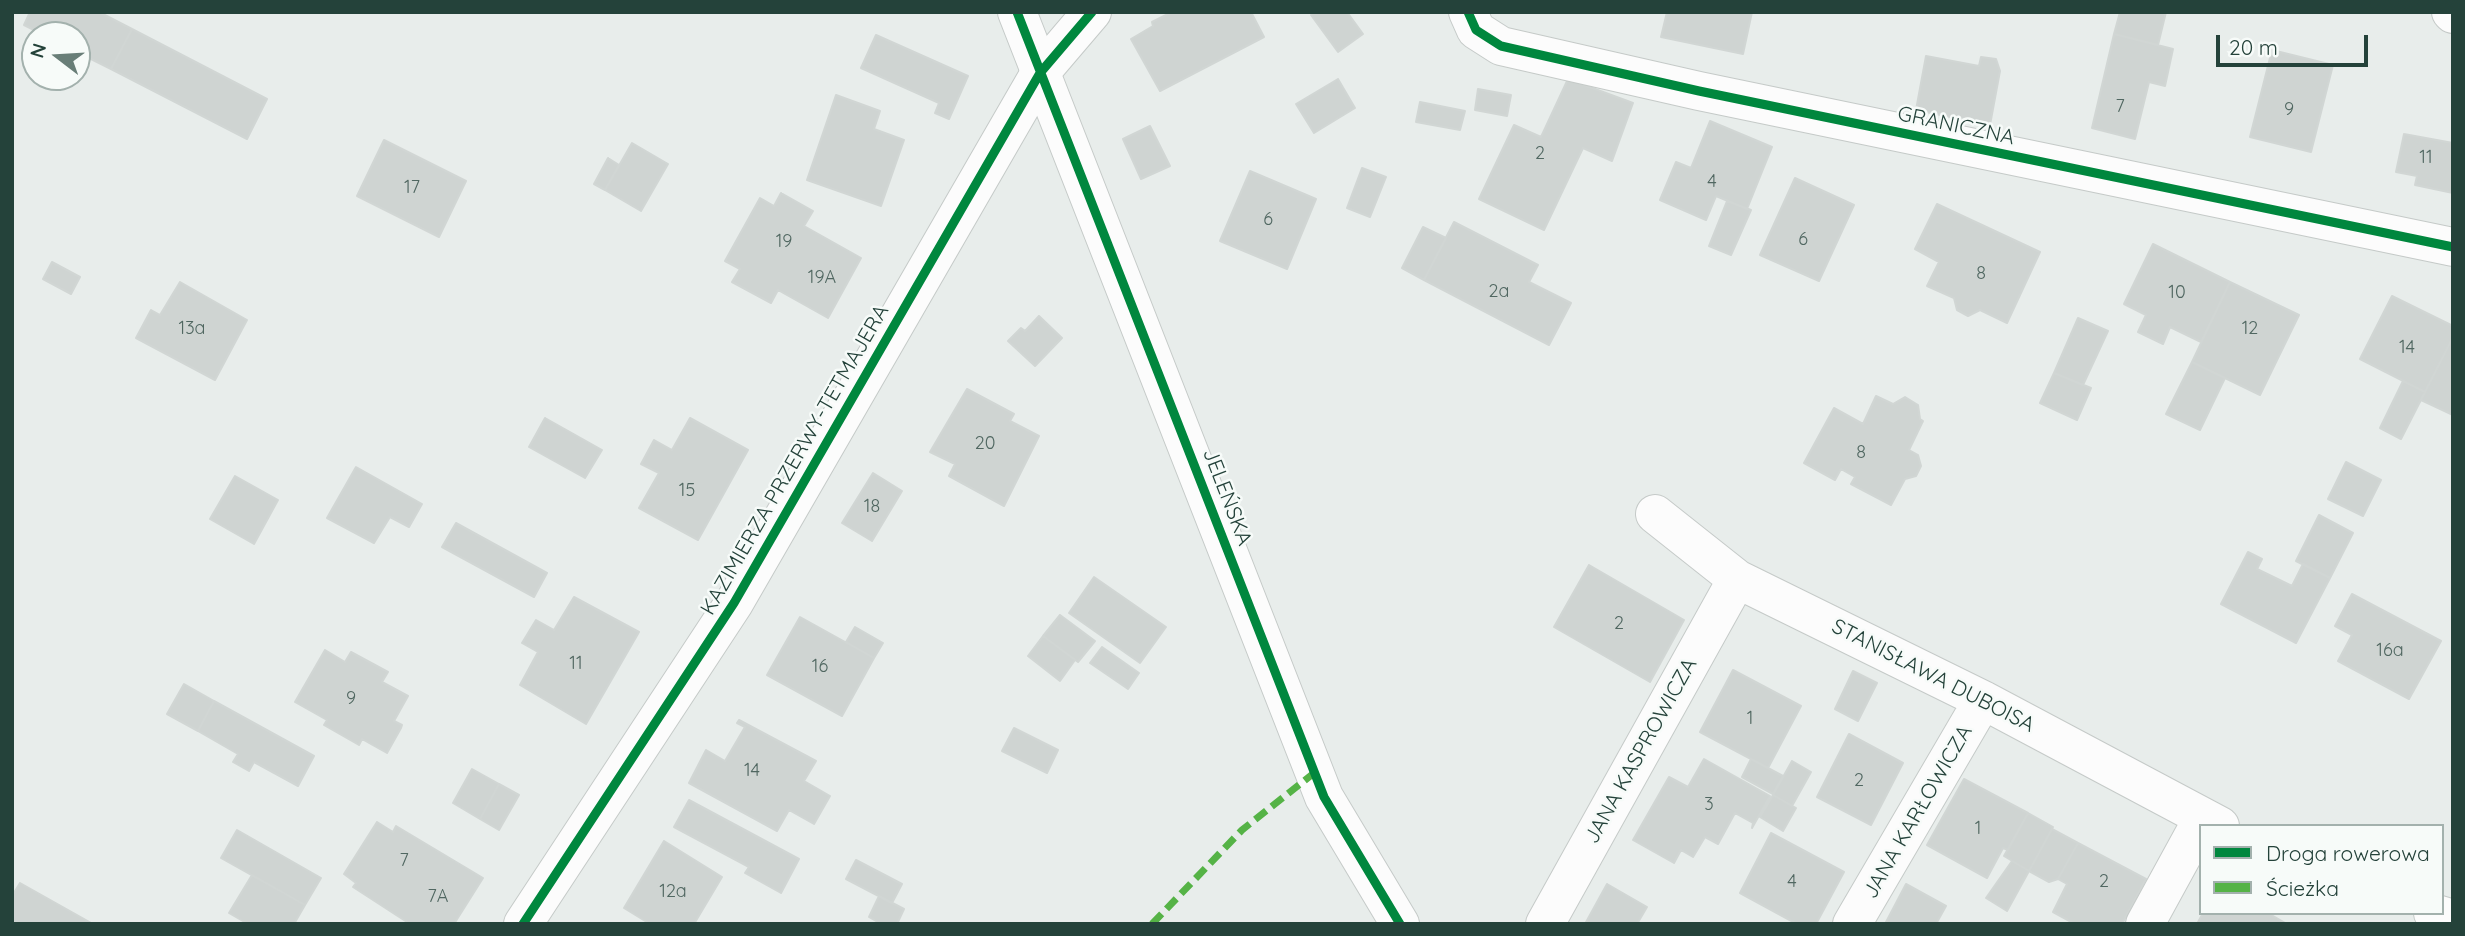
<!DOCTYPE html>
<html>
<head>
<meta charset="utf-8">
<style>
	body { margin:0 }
	#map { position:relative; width:2465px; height:936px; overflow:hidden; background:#e8edeb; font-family:Quicksand,sans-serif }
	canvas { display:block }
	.frame { position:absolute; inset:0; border:14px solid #24423a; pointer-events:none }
	.legend { position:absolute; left:2199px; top:824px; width:245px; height:91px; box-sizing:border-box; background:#f7fbf9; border:2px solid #a3b1ad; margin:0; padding:9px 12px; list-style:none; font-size:21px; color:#24423a }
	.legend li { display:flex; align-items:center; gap:14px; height:35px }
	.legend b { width:35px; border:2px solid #a3b1ad }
	.north { position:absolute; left:21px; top:21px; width:70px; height:70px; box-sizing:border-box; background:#f7fbf9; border:2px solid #a3b1ad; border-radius:50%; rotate:287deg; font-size:19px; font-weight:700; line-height:28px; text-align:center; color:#24423a }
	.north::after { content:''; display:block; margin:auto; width:24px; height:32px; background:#697e78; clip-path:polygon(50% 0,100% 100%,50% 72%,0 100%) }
	.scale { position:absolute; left:2216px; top:35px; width:152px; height:32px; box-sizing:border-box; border:4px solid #24423a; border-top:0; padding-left:9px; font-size:21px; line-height:24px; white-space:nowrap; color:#24423a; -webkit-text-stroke:5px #f7fbf9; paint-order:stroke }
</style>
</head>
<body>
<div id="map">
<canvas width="2465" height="936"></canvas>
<div class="frame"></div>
<ul class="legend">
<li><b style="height:9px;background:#00873e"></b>Droga rowerowa</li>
<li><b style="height:9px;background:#55b346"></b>Ścieżka</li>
</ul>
<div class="north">N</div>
<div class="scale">20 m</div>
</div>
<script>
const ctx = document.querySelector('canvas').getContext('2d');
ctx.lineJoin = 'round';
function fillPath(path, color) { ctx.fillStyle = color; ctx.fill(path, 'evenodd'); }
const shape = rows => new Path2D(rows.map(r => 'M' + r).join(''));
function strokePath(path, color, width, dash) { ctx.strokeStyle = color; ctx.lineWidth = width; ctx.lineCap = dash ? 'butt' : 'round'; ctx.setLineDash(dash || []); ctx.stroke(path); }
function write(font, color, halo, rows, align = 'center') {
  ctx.font = font + ' Quicksand,sans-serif'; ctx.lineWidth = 5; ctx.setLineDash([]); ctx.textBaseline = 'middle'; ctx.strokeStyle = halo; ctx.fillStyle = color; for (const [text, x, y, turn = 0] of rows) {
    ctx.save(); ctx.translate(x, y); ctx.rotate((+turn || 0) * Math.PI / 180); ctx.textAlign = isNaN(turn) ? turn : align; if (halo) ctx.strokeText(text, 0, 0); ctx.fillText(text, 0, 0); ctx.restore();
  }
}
const building = shape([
	[30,12,99,12,132,29,111,69,77,52,77,35,44,35,24,25,30,12],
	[1172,12,1251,12,1264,37,1160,91,1131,39,1153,26,1152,22,1172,12],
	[1315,12,1347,12,1363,34,1338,52,1311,15,1315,12],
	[1667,12,1752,12,1743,54,1661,37,1667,12],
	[2120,12,2166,12,2158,45,2114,34,2120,12],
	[132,29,267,99,247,139,111,69,132,29],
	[2114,34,2173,49,2165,86,2149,82,2135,139,2092,128,2114,34],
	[876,35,968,76,949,119,935,113,939,103,861,68,876,35],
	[2272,50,2333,65,2311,152,2250,137,2272,50],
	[1926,56,1979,66,1981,57,1996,59,2000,71,1990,125,1916,110,1926,56],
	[1338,79,1355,108,1314,133,1296,104,1338,79],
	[1568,79,1633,103,1612,161,1583,148,1544,230,1479,199,1514,125,1541,137,1568,79],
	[1478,89,1511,95,1507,116,1475,110,1478,89],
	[836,95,880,111,874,129,904,140,881,206,807,180,836,95],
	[1420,102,1465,111,1460,130,1416,122,1420,102],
	[1710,121,1772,147,1747,209,1716,196,1706,220,1660,200,1676,162,1691,168,1710,121],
	[1150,126,1170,166,1141,179,1123,139,1150,126],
	[2404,134,2453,143,2453,193,2415,185,2417,176,2396,172,2404,134],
	[384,140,466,181,439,237,357,196,384,140],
	[632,143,668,164,641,211,605,190,632,143],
	[608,158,619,165,605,190,594,184,608,158],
	[1362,168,1386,177,1370,217,1347,208,1362,168],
	[1250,171,1316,199,1287,269,1220,241,1250,171],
	[1795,178,1854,205,1819,281,1760,255,1795,178],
	[781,193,813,211,804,226,861,258,828,318,778,290,771,303,732,282,740,269,725,261,760,198,774,206,781,193],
	[1727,201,1751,210,1731,255,1709,246,1727,201],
	[1937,204,2040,252,2007,323,1980,310,1968,316,1957,310,1954,298,1927,286,1939,262,1915,249,1937,204],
	[1454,222,1538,265,1529,282,1571,303,1549,345,1424,280,1454,222],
	[1423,227,1446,238,1424,280,1402,268,1423,227],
	[2153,244,2230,282,2201,342,2170,327,2163,344,2138,332,2146,315,2124,304,2153,244],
	[52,262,80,277,71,294,43,279,52,262],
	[180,282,247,320,215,380,136,338,151,310,160,315,180,282],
	[2230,282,2299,315,2260,395,2192,362,2230,282],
	[2392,296,2453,326,2453,337,2425,392,2360,359,2392,296],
	[1039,316,1062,338,1035,366,1008,341,1021,328,1025,331,1039,316],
	[2078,318,2108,331,2083,385,2054,373,2078,318],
	[2453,337,2453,415,2421,400,2453,337],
	[2192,362,2225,378,2200,430,2166,414,2192,362],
	[2054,373,2091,388,2077,420,2040,403,2054,373],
	[2403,381,2425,392,2401,439,2380,428,2403,381],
	[967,389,1014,414,1010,421,1039,436,1004,506,949,476,955,464,930,452,967,389],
	[1876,396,1893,404,1905,397,1918,405,1920,419,1923,421,1909,450,1918,455,1921,466,1916,476,1905,479,1891,505,1851,484,1855,477,1841,469,1835,480,1804,463,1834,408,1863,424,1876,396],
	[545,418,602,450,585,478,529,447,545,418],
	[690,418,748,450,698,540,639,508,659,473,641,464,654,440,672,450,690,418],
	[2346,462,2381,480,2363,516,2328,499,2346,462],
	[356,467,422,504,409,527,390,517,374,543,327,518,356,467],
	[873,473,902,491,872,541,842,523,873,473],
	[235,476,278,500,254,544,210,519,235,476],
	[2319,515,2353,533,2330,578,2296,561,2319,515],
	[456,523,547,573,534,597,442,547,456,523],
	[2248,552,2262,559,2257,569,2292,586,2303,564,2330,578,2296,643,2221,604,2248,552],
	[1589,565,1684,620,1650,682,1554,627,1589,565],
	[1094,577,1166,627,1140,663,1069,613,1094,577],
	[2352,594,2441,641,2409,699,2338,661,2352,635,2335,626,2352,594],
	[574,597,639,632,586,724,520,685,538,652,522,643,536,620,554,630,574,597],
	[1060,615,1095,641,1078,662,1043,636,1060,615],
	[800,617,874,658,842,716,767,675,800,617],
	[855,627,883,643,874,658,846,642,855,627],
	[1043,636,1075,660,1060,681,1028,656,1043,636],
	[1102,647,1139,673,1128,689,1090,663,1102,647],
	[325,650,345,662,351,652,388,672,382,682,408,696,394,721,402,725,401,728,387,753,362,739,359,745,324,725,327,720,295,702,325,650],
	[1733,670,1801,706,1768,768,1700,732,1733,670],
	[1853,671,1877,683,1858,721,1835,709,1853,671],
	[184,684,214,701,198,731,167,714,184,684],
	[214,701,314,756,298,786,254,762,249,771,233,762,238,754,198,731,214,701],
	[739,720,816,761,804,781,830,796,814,824,789,810,777,831,689,783,706,750,725,761,745,727,737,723,739,720],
	[1014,728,1058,750,1047,773,1002,751,1014,728],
	[1849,734,1903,763,1871,825,1817,797,1849,734],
	[1704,759,1770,796,1752,828,1753,823,1735,813,1718,844,1705,837,1693,857,1681,850,1674,863,1633,840,1669,777,1688,787,1704,759],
	[1751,759,1783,776,1773,794,1742,777,1751,759],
	[1792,761,1811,772,1792,806,1773,795,1792,761],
	[472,769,499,784,480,819,453,803,472,769],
	[1964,779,2028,813,2008,850,2003,848,1987,878,1927,845,1964,779],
	[499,784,519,795,499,830,480,819,499,784],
	[1773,795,1796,808,1783,831,1760,817,1773,795],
	[689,800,799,859,781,893,745,873,749,867,674,827,689,800],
	[2028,813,2053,827,2029,871,2004,856,2028,813],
	[377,822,393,832,396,826,483,878,454,924,410,924,353,887,356,883,344,874,377,822],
	[2052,829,2078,843,2058,879,2049,882,2029,871,2052,829],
	[237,830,321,878,305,905,221,858,237,830],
	[1771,833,1844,872,1816,924,1797,924,1740,893,1771,833],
	[664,841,722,877,694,924,650,924,624,908,664,841],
	[2078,843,2146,879,2122,924,2075,924,2053,912,2067,884,2058,879,2078,843],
	[856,860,902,884,892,903,846,879,856,860],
	[2012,861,2029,871,2007,911,1986,898,2012,861],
	[252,875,305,905,294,924,248,924,229,913,252,875],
	[20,883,93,924,12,924,12,896,20,883],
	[1607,884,1647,907,1637,924,1585,924,1607,884],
	[1906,884,1946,906,1936,924,1885,924,1906,884],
	[879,896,904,909,897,924,881,924,869,917,879,896],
	[2203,913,2268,913,2287,924,2197,924,2203,913]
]);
fillPath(building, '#cfd4d2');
strokePath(building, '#d1d6d4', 2);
const minor = shape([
	[1017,12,1324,797,1400,924],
	[1468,12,1476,30,1501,46,1699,91,2453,247],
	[2451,12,2453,14],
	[1655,514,1737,579,1983,700,2220,826],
	[2433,913,2453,919],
	[1545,924,1737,579],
	[1852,924,1983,700],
	[2145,924,2203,818]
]);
const tertiary = shape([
	[523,924,734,603,1040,73,1092,12]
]);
strokePath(minor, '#c5cac8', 40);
strokePath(tertiary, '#c5cac8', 40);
strokePath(minor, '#fcfcfc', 38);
strokePath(tertiary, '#fcfcfc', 38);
strokePath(shape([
	[1152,924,1242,830,1314,773]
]), '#55b346', 7, [14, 7]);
strokePath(shape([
	[1017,12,1324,797,1400,924],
	[1468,12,1476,30,1501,46,1699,91,2453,247],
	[523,924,734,603,1040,73,1092,12]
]), '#00873e', 9);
write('18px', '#506761', null, [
	["7",2120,107],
	["9",2289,110],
	["2",1540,154],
	["11",2426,158],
	["4",1712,182],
	["17",412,188],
	["6",1268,220],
	["6",1803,240],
	["19",784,242],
	["8",1981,274],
	["19A",822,278],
	["2a",1499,292],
	["10",2177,293],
	["13a",192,329],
	["12",2250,329],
	["14",2407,348],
	["20",985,444],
	["8",1861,453],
	["15",687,491],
	["18",872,507],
	["2",1619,624],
	["16a",2390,651],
	["11",576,664],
	["16",820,667],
	["9",351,699],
	["1",1750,719],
	["14",752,771],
	["2",1859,781],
	["3",1709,805],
	["1",1978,829],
	["7",404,861],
	["4",1792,882],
	["2",2104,882],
	["12a",673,892],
	["7A",438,897]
]);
write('21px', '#24423a', '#f7fbf9', [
	["GRANICZNA",1956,126,12],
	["KAZIMIERZA PRZERWY-TETMAJERA",795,460,-60],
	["JELEŃSKA",1227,497,69],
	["STANISŁAWA DUBOISA",1933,676,27],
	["JANA KASPROWICZA",1641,751,-61],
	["JANA KARŁOWICZA",1918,812,-60]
]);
</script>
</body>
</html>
